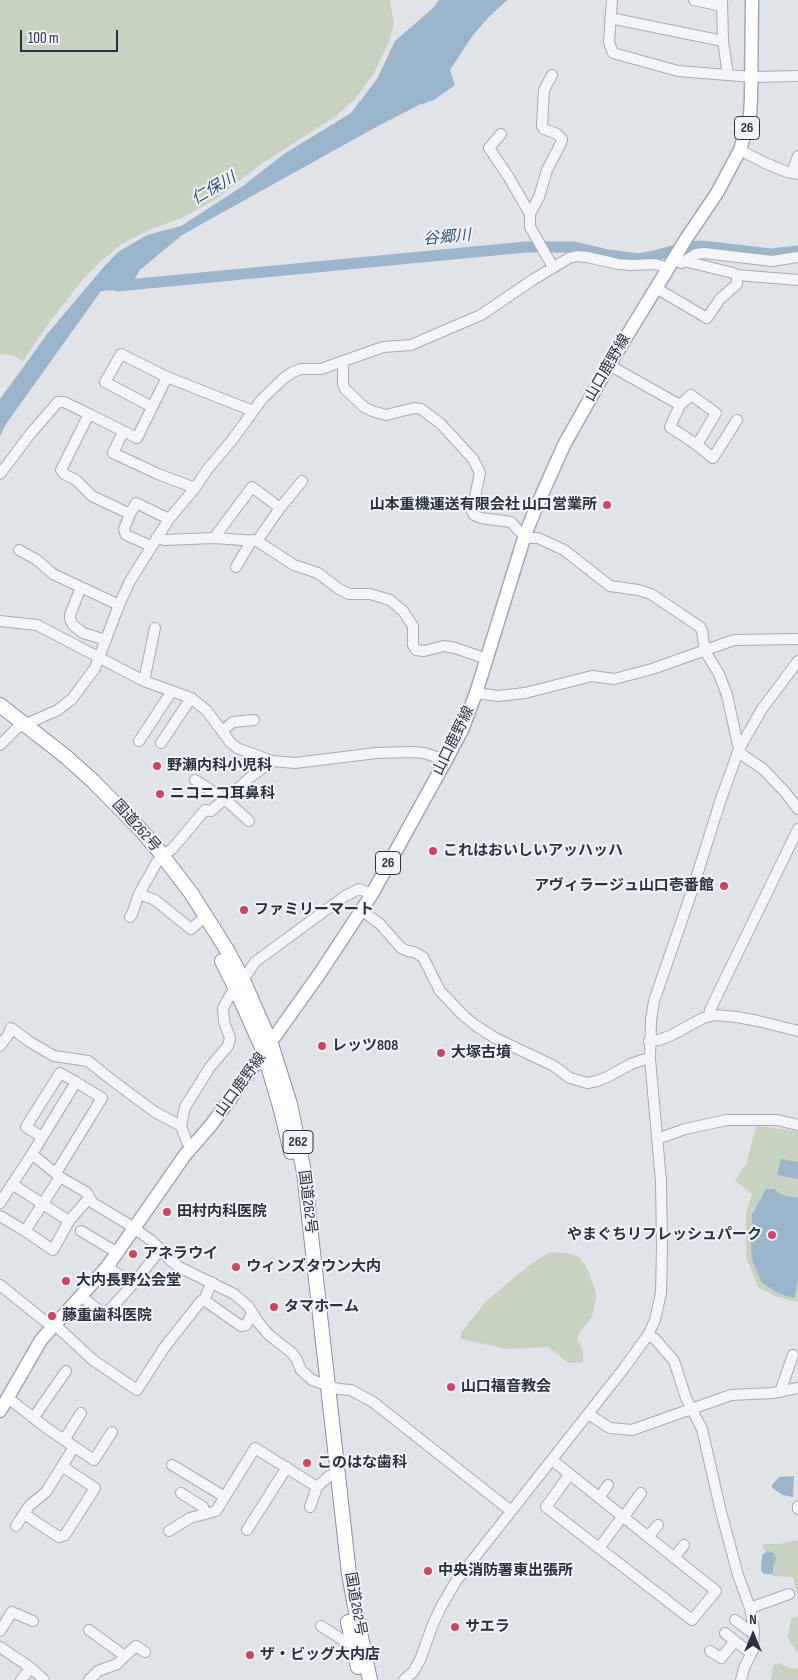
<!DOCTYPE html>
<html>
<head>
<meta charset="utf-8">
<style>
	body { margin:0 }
	#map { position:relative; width:798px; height:1680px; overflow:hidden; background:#e0e4e9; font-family:"Sofia Sans Condensed",sans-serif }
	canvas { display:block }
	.north { position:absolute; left:728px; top:1610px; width:50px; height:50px; -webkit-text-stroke:4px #f0f3f7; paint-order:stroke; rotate:0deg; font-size:14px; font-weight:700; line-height:20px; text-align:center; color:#283341 }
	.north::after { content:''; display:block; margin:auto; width:18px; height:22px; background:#283341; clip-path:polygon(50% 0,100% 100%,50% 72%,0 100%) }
	.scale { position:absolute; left:20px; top:30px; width:98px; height:22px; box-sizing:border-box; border:2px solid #283341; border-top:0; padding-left:6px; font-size:15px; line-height:18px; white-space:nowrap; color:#283341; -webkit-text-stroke:4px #f0f3f7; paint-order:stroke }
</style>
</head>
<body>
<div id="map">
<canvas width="798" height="1680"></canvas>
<div class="north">N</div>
<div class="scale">100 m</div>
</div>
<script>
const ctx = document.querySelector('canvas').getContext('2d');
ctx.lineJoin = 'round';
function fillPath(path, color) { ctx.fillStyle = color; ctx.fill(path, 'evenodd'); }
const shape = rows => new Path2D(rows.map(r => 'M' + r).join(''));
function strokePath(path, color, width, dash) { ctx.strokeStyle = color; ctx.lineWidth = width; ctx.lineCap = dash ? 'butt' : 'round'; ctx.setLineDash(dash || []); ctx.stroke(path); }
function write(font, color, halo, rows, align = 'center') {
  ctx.font = font + ' "Sofia Sans Condensed","Noto Sans JP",sans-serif'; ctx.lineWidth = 4; ctx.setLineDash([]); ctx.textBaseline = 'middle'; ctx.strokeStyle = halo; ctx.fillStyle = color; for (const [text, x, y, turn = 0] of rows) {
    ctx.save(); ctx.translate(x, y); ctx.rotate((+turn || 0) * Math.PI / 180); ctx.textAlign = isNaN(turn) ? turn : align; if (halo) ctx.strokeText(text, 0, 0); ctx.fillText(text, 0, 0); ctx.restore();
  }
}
fillPath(shape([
	[0,0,390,0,394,24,390,39,374,73,355,99,336,116,260,165,213,201,182,218,153,228,122,244,101,261,83,279,46,327,23,361,12,355,0,354],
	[756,1126,798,1131,798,1302,777,1297,758,1287,746,1257,746,1214,752,1194,735,1181,747,1162],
	[550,1252,567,1253,579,1257,587,1268,595,1289,596,1298,592,1317,581,1331,577,1338,583,1351,583,1361,581,1363,569,1363,548,1347,507,1349,460,1339,461,1333,486,1301,532,1263],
	[798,1540,798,1597,793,1577,774,1576,763,1571,763,1559,766,1551,763,1547,763,1544,779,1544],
	[798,1616,798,1653,790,1643,788,1636,791,1619],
	[779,1663,787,1667,796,1669,798,1668,798,1680,771,1680,773,1666]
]), '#c7d3c1');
fillPath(shape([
	[439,0,507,0,488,18,473,35,450,70,455,85,434,100,419,105,378,126,182,235,140,270,128,289,101,291,6,424,0,436,0,399,48,333,102,269,118,252,147,235,181,226,243,186,284,154,351,113,377,79,395,41,433,8],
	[781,1159,798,1162,798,1179,777,1175],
	[766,1189,774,1189,782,1195,798,1198,798,1281,794,1298,780,1294,762,1283,753,1262,751,1251,752,1215],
	[794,1476,793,1497,783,1495,772,1488,772,1485,779,1477],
	[768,1551,775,1554,776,1560,773,1566,773,1574,764,1574,761,1570,762,1555]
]), '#9bb5ca');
strokePath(shape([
	[117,286,526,247,575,247,608,255,639,259,654,256,687,247,702,246,771,254,798,251]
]), '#9bb5ca', 11);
const minor = shape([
	[612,0,609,42,613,53,678,71,752,77,798,76],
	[694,0,722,6],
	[722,0,723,41,728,75],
	[610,18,723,41],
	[501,134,489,148,508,176,530,214,530,227,553,267],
	[740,150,765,163,787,172,798,174],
	[792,173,798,156],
	[530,214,539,197,547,170,561,143,562,139,557,134,544,129,542,126,544,90,552,75],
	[681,263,696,254,704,253,772,261,798,257],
	[737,275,798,280],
	[656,288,707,318,720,299,737,284,737,275,733,273,684,261],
	[343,362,343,384,345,389,364,407,372,411,386,415,414,408,421,409,441,424,473,459,480,473,472,511,474,515,481,518,511,522,519,531,530,538,538,538,564,550,610,586,638,590,651,594,700,627,702,631,705,651,719,674,727,695,738,745,741,754,763,769,785,792,798,809],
	[609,365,680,405,670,427,697,445,716,413,691,395,680,405],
	[167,377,137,438,89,414,61,470,64,474,76,480,92,496,130,514,136,503,169,519],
	[152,407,105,382,121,354,167,377,253,411],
	[123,432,113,453,158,474,195,488],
	[697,445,713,458,737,420],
	[0,474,31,433,58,402,64,402,89,414],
	[280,508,302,481],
	[130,514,124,529,126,535,151,546],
	[157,537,164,540,214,538,257,541,294,565,318,573,339,589,349,594,370,594,390,600,403,611,413,626,413,645,416,650,424,651,444,646,455,648,487,659],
	[214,538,252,487,280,508,257,541],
	[19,550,37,560,53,574,119,605],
	[236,567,252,540],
	[81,587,70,615,70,619,73,625,83,633,106,640],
	[0,621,37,625,144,681,191,698,207,711,230,742,237,748,272,761,295,763,376,753,412,752,424,753,446,760],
	[144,681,155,628],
	[476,693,498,696,525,693,592,676,614,679,652,669,734,640,798,639],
	[222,731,233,722,254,720],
	[139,741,172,691],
	[161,743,191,698],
	[0,745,17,728,58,710,72,699,95,668,119,605,130,581,169,519,195,488,207,470,233,439,262,399,284,378,293,372,301,369,321,369,383,347,411,345,455,326,481,315,534,279,569,258,577,256,587,257,618,264,631,265,655,264,668,268],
	[195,780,226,800,248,779,272,761],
	[163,856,173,848,205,810,211,811,221,802,226,800,249,821],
	[139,894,155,900,191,929,199,922],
	[361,910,380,924,401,948,408,951,414,952,423,957,440,991,463,1015,475,1025,495,1038,554,1066,570,1078,587,1083,597,1081,607,1077,631,1064,642,1060,650,1059],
	[130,917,132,914,139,894,157,862],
	[243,980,255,962,345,896,359,889,372,894],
	[709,1016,710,1010,798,829],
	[649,1041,659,1040,672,1035,703,1018,715,1015,737,1017,758,1021,798,1031],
	[0,1046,8,1035,11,1028,30,1042,54,1056,88,1061,113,1081,155,1112,181,1126],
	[42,1137,26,1127,60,1073,76,1082],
	[657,1139,685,1129,727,1120,777,1120,798,1125],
	[192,1146,187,1142,181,1126,185,1107,210,1067,228,1046,230,1038,224,1022,223,1008,235,987],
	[56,1173,102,1098,76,1082,32,1154,60,1177,86,1192,93,1203,128,1224,152,1241,170,1260,179,1267,234,1294,248,1306,258,1322,269,1335,292,1353,297,1360,301,1370,312,1380,338,1389,351,1390,373,1402,511,1511],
	[12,1184,69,1221,53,1250,25,1231],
	[0,1203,32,1154],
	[0,1216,25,1231,60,1177],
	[69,1221,89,1198],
	[81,1231,118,1253],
	[107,1267,133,1284,160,1250],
	[0,1285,46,1322,54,1324,93,1360,137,1390,164,1348,201,1301,204,1300,212,1282],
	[204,1300,241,1326,246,1325,251,1316,254,1315],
	[87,1301,105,1315,133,1284],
	[648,1335,655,1339,674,1361,686,1398,702,1429,721,1512,738,1575,750,1608,754,1630,753,1650,744,1668,741,1680],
	[780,1392,793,1355],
	[8,1398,48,1429,94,1460,112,1432],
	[588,1414,610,1428,632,1430,731,1395,773,1393,798,1388],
	[34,1417,66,1371],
	[64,1440,81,1413],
	[552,1460,716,1591,692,1620,546,1507,569,1475],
	[172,1465,225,1497],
	[181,1493,203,1507,205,1514],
	[599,1498,608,1485],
	[798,1506,798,1509],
	[310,1507,317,1487],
	[24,1514,59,1537,65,1535,95,1488,63,1467],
	[623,1518,641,1493],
	[16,1526,29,1506,46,1492,74,1447],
	[247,1530,287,1467],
	[169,1531,190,1518,216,1511,255,1448,317,1487,329,1476,338,1474],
	[648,1537,658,1525],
	[600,1547,622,1517],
	[674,1558,684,1545],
	[750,1608,789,1594],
	[735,1620,748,1630,754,1632],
	[321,1626,346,1642,351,1641],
	[0,1631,12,1612,33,1621],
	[725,1633,735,1641],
	[0,1647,31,1668,44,1680],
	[710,1651,721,1658,735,1641,751,1653],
	[125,1656,136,1646,145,1652],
	[21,1680,31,1668],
	[89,1680,98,1671,117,1664,125,1656,89,1630],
	[404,1680,413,1672,420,1660,433,1624,441,1607,456,1581,625,1367,648,1335,655,1320,661,1293,662,1247,661,1181,650,1059,651,1020,654,1001,692,891,721,799,739,749,762,709,798,661]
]);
const major = shape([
	[0,1411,41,1340,107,1267,185,1155,211,1125,231,1098,320,973,372,894,446,760,462,730,476,693,525,535,535,510,564,445,609,365,686,239,717,193,740,150,750,116,751,97,752,0]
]);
const highway = shape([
	[0,705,65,756,93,781,140,829,159,851,191,893,227,950,243,980,271,1044,290,1104,304,1172,349,1574,359,1628,370,1680],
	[222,961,235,987,264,1052,281,1110,291,1152],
	[348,1622,358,1667]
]);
strokePath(minor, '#a5abb3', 12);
strokePath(major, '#9fa9b5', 15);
strokePath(highway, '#8793a0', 16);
strokePath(minor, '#f3f5f8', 10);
strokePath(major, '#fff', 12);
strokePath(highway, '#fff', 14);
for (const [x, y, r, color] of [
	[607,505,5,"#d04362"],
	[157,766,5,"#d04362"],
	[160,794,5,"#d04362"],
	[433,851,5,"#d04362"],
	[724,886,5,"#d04362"],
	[244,910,5,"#d04362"],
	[322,1046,5,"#d04362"],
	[441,1053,5,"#d04362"],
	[167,1212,5,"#d04362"],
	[772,1235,5,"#d04362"],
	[133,1254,5,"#d04362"],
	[236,1267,5,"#d04362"],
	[66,1281,5,"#d04362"],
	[274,1307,5,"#d04362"],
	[52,1316,5,"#d04362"],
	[451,1387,5,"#d04362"],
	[307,1463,5,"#d04362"],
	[428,1571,5,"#d04362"],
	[455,1627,5,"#d04362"],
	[250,1655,5,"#d04362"]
]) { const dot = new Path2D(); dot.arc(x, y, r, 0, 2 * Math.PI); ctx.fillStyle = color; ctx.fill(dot); strokePath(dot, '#f0f3f7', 2); }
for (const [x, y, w] of [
	[747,128,25],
	[388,863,25],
	[298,1142,30]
]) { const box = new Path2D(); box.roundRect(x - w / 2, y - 11.5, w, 23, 4); ctx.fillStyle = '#f0f3f7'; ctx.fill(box); strokePath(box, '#283341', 1); }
write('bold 14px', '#283341', null, [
	["26",747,128],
	["26",388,863],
	["262",298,1142]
]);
write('15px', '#283341', '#f0f3f7', [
	["山口鹿野線",608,368,-60],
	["山口鹿野線",454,741,-64],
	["国道262号",136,826,48],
	["山口鹿野線",241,1085,-54],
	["国道262号",307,1202,83],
	["国道262号",355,1604,80]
]);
write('bold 15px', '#283341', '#f0f3f7', [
	["山本重機運送有限会社 山口営業所",597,505,"right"],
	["野瀬内科小児科",167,766],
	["ニコニコ耳鼻科",170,794],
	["これはおいしいアッハッハ",443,851],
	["アヴィラージュ山口壱番館",714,886,"right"],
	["ファミリーマート",254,910],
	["レッツ808",332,1046],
	["大塚古墳",451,1053],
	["田村内科医院",177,1212],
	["やまぐちリフレッシュパーク",762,1235,"right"],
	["アネラウイ",143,1254],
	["ウィンズタウン大内",246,1267],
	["大内長野公会堂",76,1281],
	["タマホーム",284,1307],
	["藤重歯科医院",62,1316],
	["山口福音教会",461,1387],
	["このはな歯科",317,1463],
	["中央消防署東出張所",438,1571],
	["サエラ",465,1627],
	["ザ・ビッグ大内店",260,1655]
], 'left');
write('italic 16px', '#325576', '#f0f3f7', [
	["仁保川",214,189,-30],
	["谷郷川",447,238,-5]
]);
</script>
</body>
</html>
